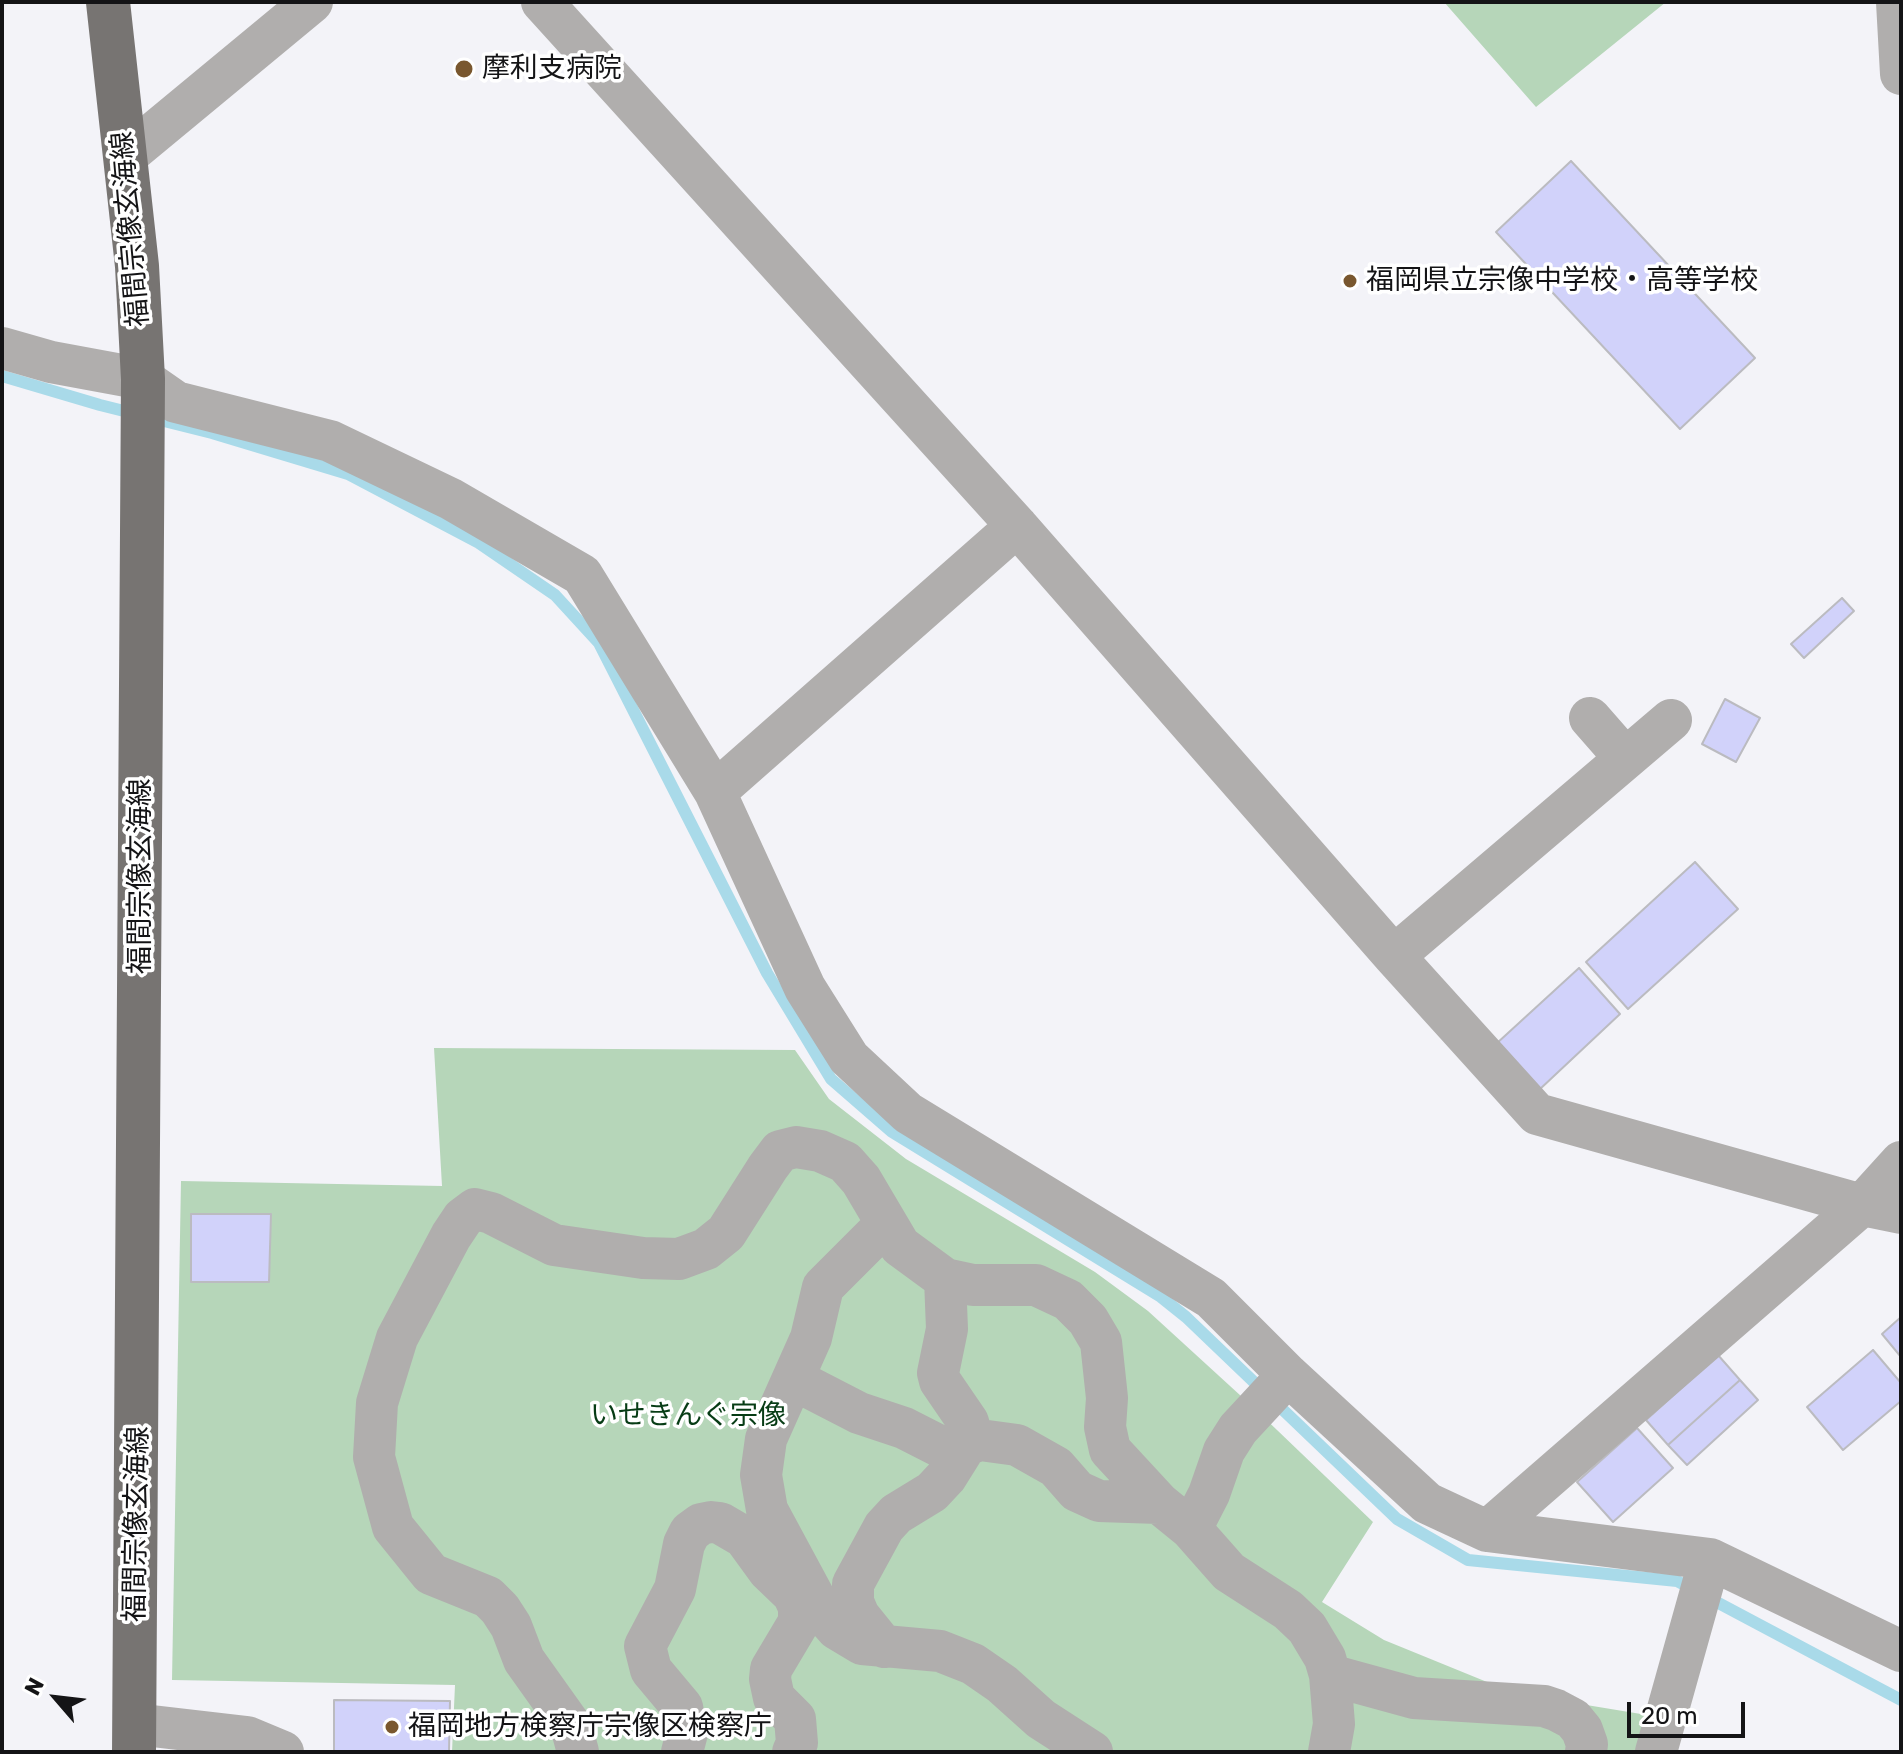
<!DOCTYPE html>
<html>
<head>
<meta charset="utf-8">
<style>
	body { margin:0 }
	#map { position:relative; width:1903px; height:1754px; overflow:hidden; background:#f3f3f8; font-family:Rubik,sans-serif }
	canvas { display:block }
	.frame { position:absolute; inset:0; border:4px solid #141416; pointer-events:none }
	.north { position:absolute; left:16px; top:1658px; width:80px; height:80px; -webkit-text-stroke:6px #fff; paint-order:stroke; rotate:298deg; font-size:22px; font-weight:700; line-height:32px; text-align:center; color:#141416 }
	.north::after { content:''; display:block; margin:auto; width:28px; height:36px; background:#141416; clip-path:polygon(50% 0,100% 100%,50% 72%,0 100%) }
	.scale { position:absolute; left:1627px; top:1702px; width:118px; height:36px; box-sizing:border-box; border:4px solid #141416; border-top:0; padding-left:10px; font-size:24px; line-height:28px; white-space:nowrap; color:#141416; -webkit-text-stroke:6px #fff; paint-order:stroke }
</style>
</head>
<body>
<div id="map">
<canvas width="1903" height="1754"></canvas>
<div class="frame"></div>
<div class="north">N</div>
<div class="scale">20 m</div>
</div>
<script>
const ctx = document.querySelector('canvas').getContext('2d');
ctx.lineJoin = 'round';
function fillPath(path, color) { ctx.fillStyle = color; ctx.fill(path, 'evenodd'); }
const shape = rows => new Path2D(rows.map(r => 'M' + r).join(''));
function strokePath(path, color, width, dash) { ctx.strokeStyle = color; ctx.lineWidth = width; ctx.lineCap = dash ? 'butt' : 'round'; ctx.setLineDash(dash || []); ctx.stroke(path); }
function write(font, color, halo, rows, align = 'center') {
  ctx.font = font + ' Rubik,"Noto Sans JP",sans-serif'; ctx.lineWidth = 7; ctx.setLineDash([]); ctx.textBaseline = 'middle'; ctx.strokeStyle = halo; ctx.fillStyle = color; for (const [text, x, y, turn = 0] of rows) {
    ctx.save(); ctx.translate(x, y); ctx.rotate((+turn || 0) * Math.PI / 180); ctx.textAlign = isNaN(turn) ? turn : align; if (halo) ctx.strokeText(text, 0, 0); ctx.fillText(text, 0, 0); ctx.restore();
  }
}
fillPath(shape([
	[1444,2,1666,2,1536,107],
	[434,1048,795,1050,829,1099,906,1159,1095,1272,1148,1311,1253,1407,1373,1522,1322,1602,1384,1640,1514,1693,1653,1716,1641,1752,452,1752,455,1685,172,1680,181,1181,442,1186]
]), '#b6d6b9');
strokePath(shape([
	[2,376,100,405,212,433,348,474,479,543,555,595,599,643,767,973,831,1079,892,1132,1161,1297,1186,1317,1397,1519,1468,1560,1677,1581,1901,1700]
]), '#a9dae9', 12);
const building = shape([
	[1571,161,1755,358,1680,429,1496,232,1571,161],
	[1842,598,1854,611,1804,658,1791,644,1842,598],
	[1725,699,1760,718,1736,762,1702,744,1725,699],
	[1695,862,1738,909,1628,1009,1586,962,1695,862],
	[1579,968,1620,1014,1539,1090,1496,1044,1579,968],
	[191,1214,271,1214,269,1282,191,1282,191,1214],
	[1901,1317,1901,1357,1882,1334,1901,1317],
	[1873,1350,1901,1383,1901,1401,1843,1450,1807,1407,1873,1350],
	[1718,1355,1740,1380,1668,1445,1646,1420,1718,1355],
	[1740,1380,1758,1400,1687,1465,1668,1445,1740,1380],
	[1637,1428,1673,1468,1613,1522,1577,1482,1637,1428],
	[334,1700,450,1701,449,1752,334,1752,334,1700]
]);
fillPath(building, '#d1d2fa');
strokePath(building, '#bbbbc0', 2);
strokePath(shape([
	[542,2,1017,526,1394,956,1537,1114,1862,1205,1901,1213],
	[1897,2,1901,74],
	[126,156,312,2],
	[2,348,51,362,143,379,176,402,330,441,451,499,582,575,715,792,805,988,849,1058,908,1113,1211,1298,1288,1375,1427,1503,1487,1531,1710,1559,1901,1651],
	[1590,718,1625,758],
	[715,792,1017,526],
	[1394,956,1671,720],
	[885,1225,823,1287,811,1338,766,1439,761,1475,767,1510,822,1612,837,1629,862,1644,940,1651,973,1664,1002,1684,1041,1719,1092,1752],
	[945,1279,947,1329,938,1373,940,1381,968,1422,973,1441],
	[793,1379,859,1413,904,1428,957,1455],
	[1191,1529,1209,1494,1224,1451,1238,1429,1288,1375],
	[1487,1531,1862,1205,1901,1162],
	[884,1647,859,1616,853,1602,853,1584,884,1527,896,1514,932,1492,946,1477,966,1445,980,1440,1017,1445,1056,1467,1077,1491,1099,1501,1159,1503],
	[1330,1675,1414,1698,1544,1706,1556,1710,1573,1719,1582,1730,1587,1744,1586,1752],
	[135,1724,247,1737,283,1752],
	[578,1752,571,1726,524,1660,511,1626,500,1609,488,1597,431,1574,393,1527,374,1457,377,1403,397,1338,451,1236,463,1218,475,1209,491,1213,554,1245,643,1258,679,1259,706,1249,726,1233,768,1167,780,1151,796,1147,820,1151,845,1162,861,1180,900,1246,945,1279,973,1285,1036,1285,1068,1300,1088,1320,1101,1342,1107,1398,1105,1427,1110,1450,1159,1503,1191,1529,1229,1572,1288,1610,1307,1628,1325,1658,1330,1675,1334,1724,1329,1752],
	[682,1752,687,1733,682,1707,651,1670,645,1646,675,1589,684,1544,690,1532,701,1524,711,1522,720,1523,744,1537,768,1570,793,1594,799,1607,799,1622,771,1669,770,1679,774,1698,795,1719,797,1743,793,1752],
	[1656,1752,1710,1559]
]), '#b0aead', 42);
strokePath(shape([
	[108,2,137,266,143,379,134,1752]
]), '#777472', 44);
for (const [x, y, r, color] of [
	[464,69,10,"#79572f"],
	[1350,281,8,"#79572f"],
	[392,1727,8,"#79572f"]
]) { const dot = new Path2D(); dot.arc(x, y, r, 0, 2 * Math.PI); ctx.fillStyle = color; ctx.fill(dot); strokePath(dot, '#fff', 3); }
write('28px', '#141416', '#fff', [
	["摩利支病院",482,69],
	["福岡県立宗像中学校・高等学校",1366,281],
	["福岡地方検察庁宗像区検察庁",408,1727]
], 'left');
write('28px', '#141416', '#fff', [
	["福間宗像玄海線",131,229,-95],
	["福間宗像玄海線",141,876,-90],
	["福間宗像玄海線",137,1524,-89]
]);
write('28px', '#073c15', '#fff', [
	["いせきんぐ宗像",688,1416]
]);
</script>
</body>
</html>
